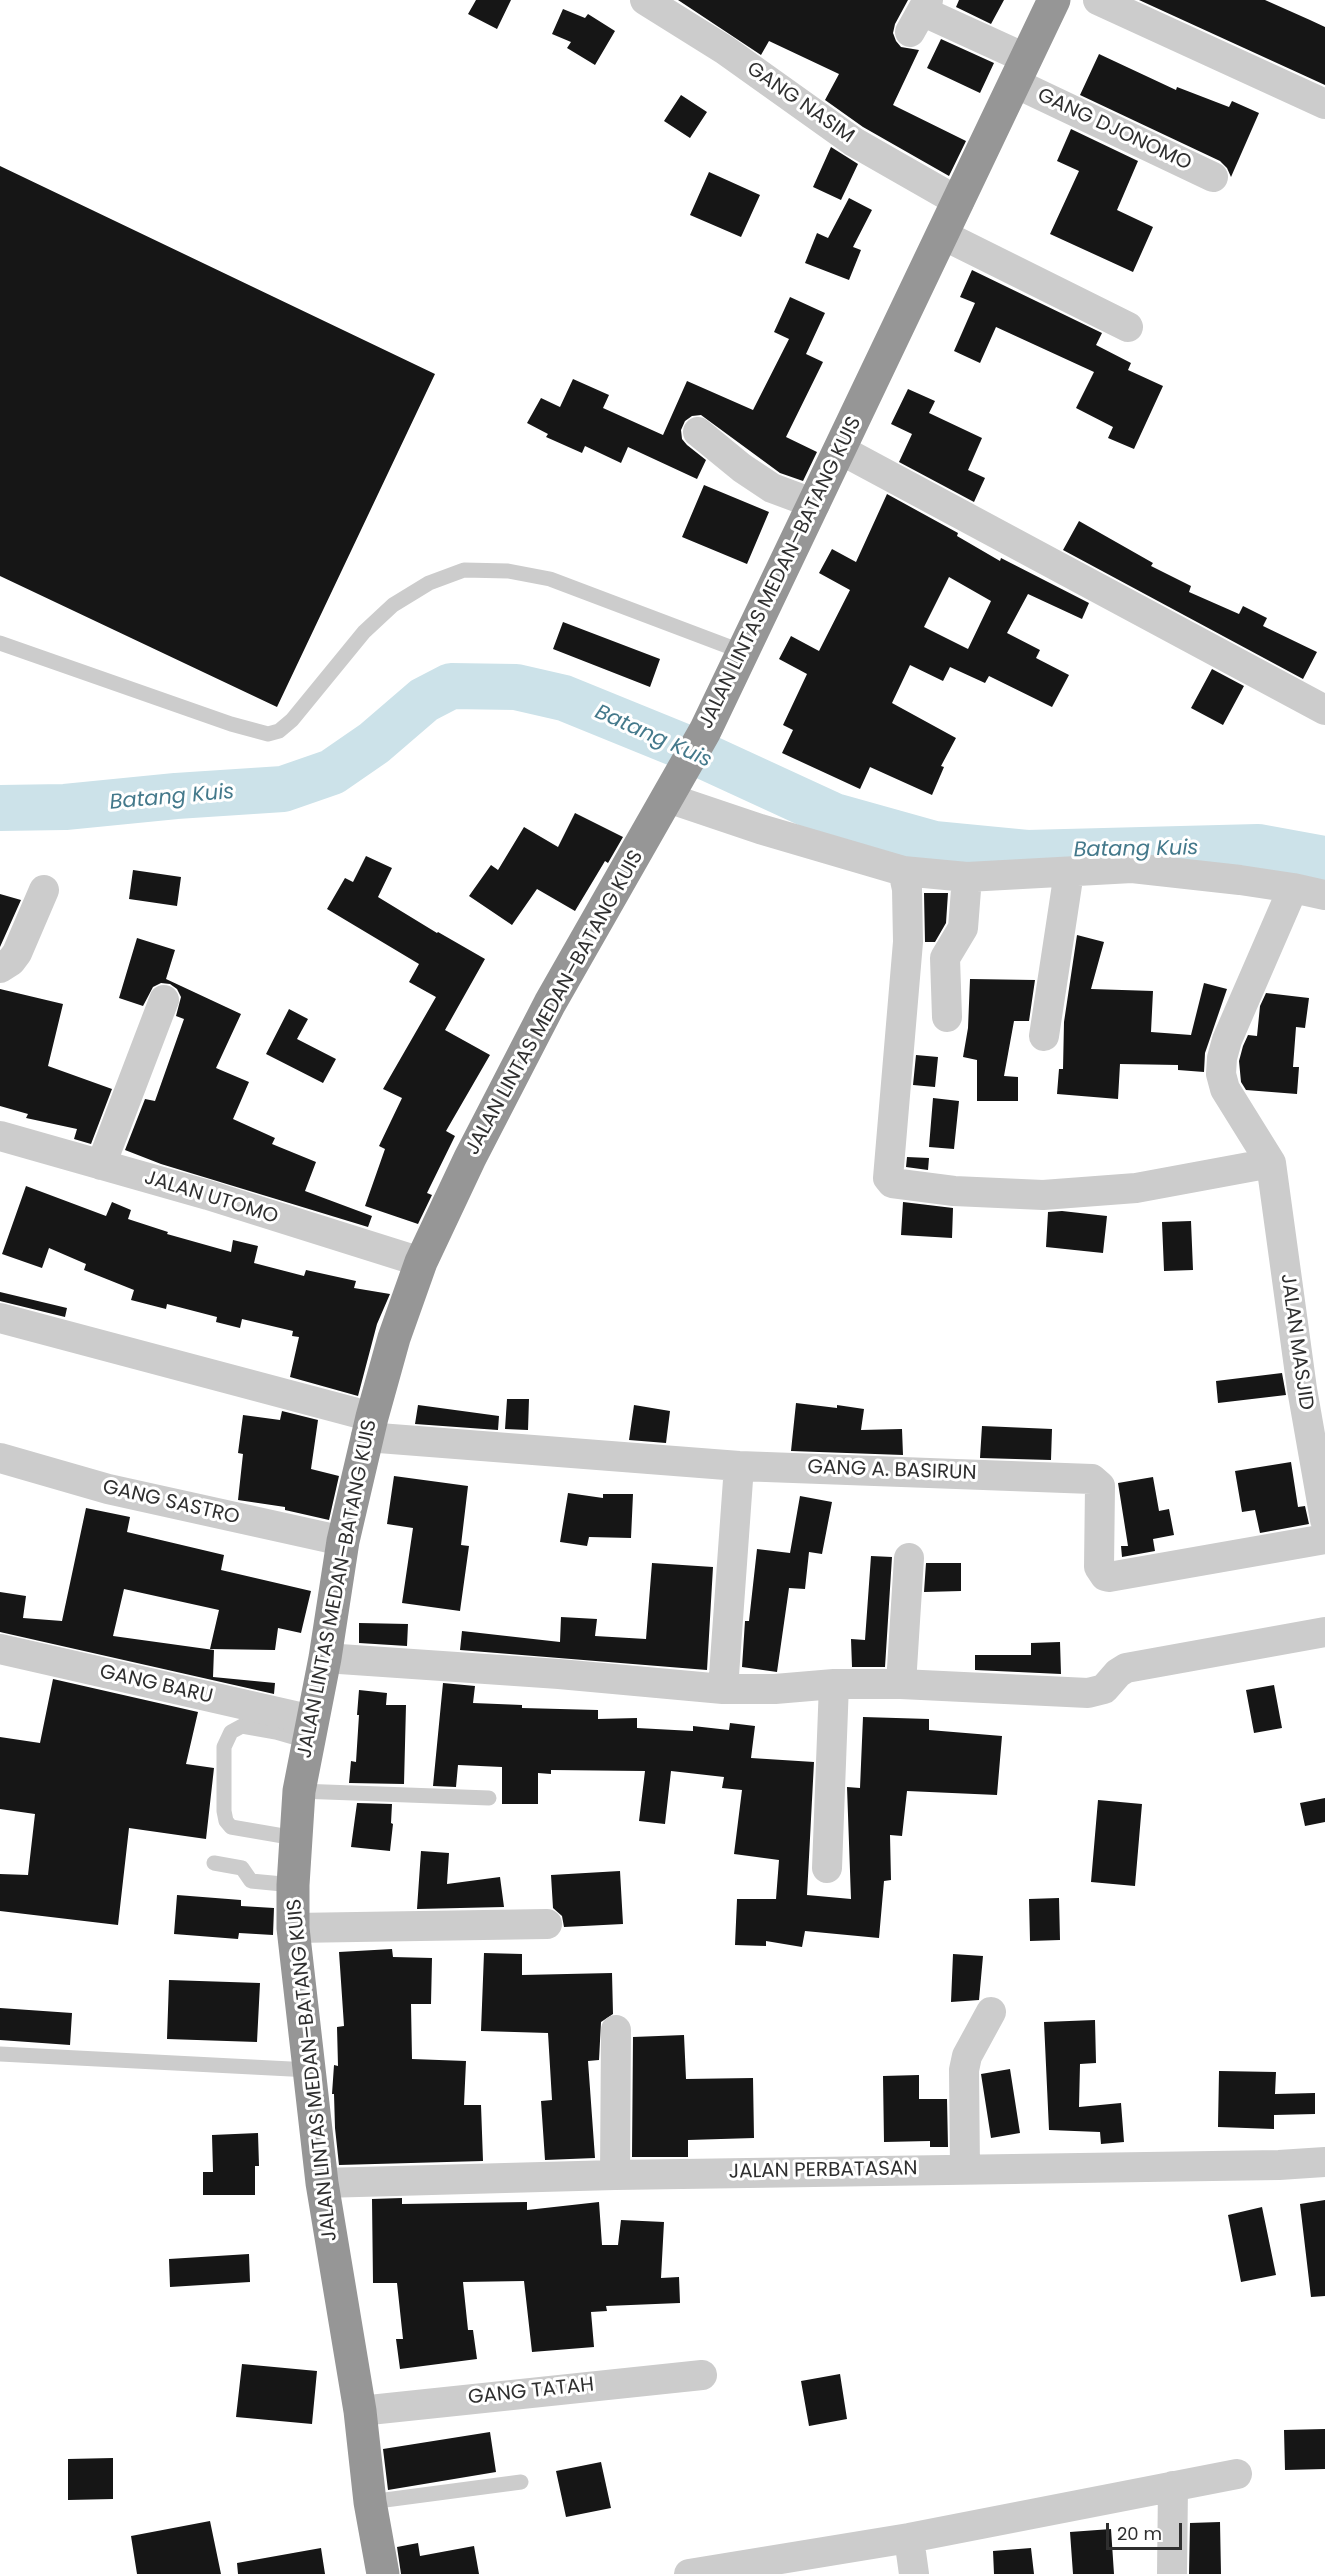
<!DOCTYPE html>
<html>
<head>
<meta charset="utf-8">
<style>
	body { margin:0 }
	#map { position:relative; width:1325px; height:2574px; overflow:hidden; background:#fff; font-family:Poppins,sans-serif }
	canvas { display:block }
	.scale { position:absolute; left:1106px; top:2523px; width:76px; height:27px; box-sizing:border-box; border:3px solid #2f2f2f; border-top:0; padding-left:8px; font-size:18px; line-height:21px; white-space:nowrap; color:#2f2f2f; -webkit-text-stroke:4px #fff; paint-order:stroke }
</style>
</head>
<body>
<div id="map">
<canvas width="1325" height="2574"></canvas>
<div class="scale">20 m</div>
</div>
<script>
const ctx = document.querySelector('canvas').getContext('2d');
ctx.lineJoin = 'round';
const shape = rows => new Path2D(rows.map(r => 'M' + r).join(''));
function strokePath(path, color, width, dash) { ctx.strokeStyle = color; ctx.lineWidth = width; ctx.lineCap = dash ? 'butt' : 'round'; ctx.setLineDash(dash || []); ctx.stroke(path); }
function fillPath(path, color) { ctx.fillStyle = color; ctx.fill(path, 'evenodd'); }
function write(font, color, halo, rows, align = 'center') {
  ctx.font = font + ' Poppins,sans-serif'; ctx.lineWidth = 6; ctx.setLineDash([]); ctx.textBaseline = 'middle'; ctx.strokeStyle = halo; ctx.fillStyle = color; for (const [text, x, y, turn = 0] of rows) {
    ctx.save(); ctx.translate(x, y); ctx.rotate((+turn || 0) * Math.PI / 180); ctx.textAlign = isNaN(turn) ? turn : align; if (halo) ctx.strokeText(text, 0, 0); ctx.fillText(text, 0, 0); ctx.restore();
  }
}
strokePath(shape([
	[0,808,65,807,176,796,283,789,332,772,374,743,424,700,451,686,516,687,564,698,682,746,834,816,934,844,1027,853,1258,847,1325,859]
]), '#cce2e9', 46);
fillPath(shape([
	[476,0,511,0,497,29,468,14],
	[678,0,908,0,895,24,893,33,896,41,901,47,919,50,893,105,966,141,949,176,863,127,825,100,839,74,769,41,761,55],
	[959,0,1004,0,991,24,956,7],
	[1139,0,1265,0,1310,20,1325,27,1325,85],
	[563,9,585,18,588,14,615,31,595,65,567,48,571,42,552,34],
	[941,39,994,63,980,93,927,68],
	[1099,54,1176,90,1177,87,1229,107,1232,101,1259,113,1231,177,1227,168,1220,161,1080,95],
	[681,95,707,112,690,138,664,121],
	[1071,129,1138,161,1117,210,1153,227,1133,272,1050,234,1079,171,1057,161],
	[831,147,858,164,841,200,813,187],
	[0,166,435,374,277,707,0,576],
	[709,172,760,195,741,237,690,215],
	[849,198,872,210,853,247,861,250,849,280,805,263,817,233,828,238],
	[972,270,1102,333,1096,345,1131,363,1128,370,1163,386,1134,449,1108,438,1113,427,1076,408,1094,372,996,327,980,363,954,351,975,303,960,297],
	[790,297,825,313,806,354,823,362,786,437,817,452,803,481,780,473,701,415,692,416,685,421,681,430,682,439,687,445,706,460,697,479,628,447,621,463,585,446,582,453,546,437,548,434,527,423,541,398,560,407,573,379,609,395,603,408,663,435,687,381,753,410,789,339,774,332],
	[908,389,935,401,929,413,982,438,968,470,985,478,974,502,899,462,912,434,891,424],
	[704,485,769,512,747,564,682,537],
	[887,494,958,533,957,536,1000,561,1001,558,1089,603,1082,619,1028,594,1007,633,1040,650,1036,658,1069,675,1052,707,989,676,985,683,950,667,943,681,910,665,892,703,956,738,941,766,944,767,932,795,870,767,860,789,782,753,793,730,783,725,807,674,779,659,791,636,819,651,850,590,819,573,832,549,856,562],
	[949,577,991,601,968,649,924,627],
	[1079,521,1153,563,1151,566,1191,586,1189,592,1239,614,1243,606,1267,618,1263,626,1317,652,1303,679,1063,550],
	[563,622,660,659,650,687,553,649],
	[1212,669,1244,686,1223,725,1191,708],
	[575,813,623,837,608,863,605,861,575,911,537,889,512,925,469,896,491,865,498,870,524,827,558,847],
	[366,856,392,868,378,897,437,933,438,932,485,959,445,1030,490,1055,446,1131,455,1136,427,1193,432,1195,418,1224,365,1206,385,1149,379,1146,402,1098,383,1089,436,997,409,982,419,964,327,909,345,878,353,882],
	[133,870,181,877,177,906,129,899],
	[924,893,948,893,946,923,935,942,925,942],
	[0,894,21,900,0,947],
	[1077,935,1104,942,1091,989,1153,991,1151,1032,1191,1035,1204,983,1227,989,1205,1053,1204,1072,1178,1070,1178,1065,1120,1064,1118,1099,1057,1094,1059,1069,1063,1069,1064,1022],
	[137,938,175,950,166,979,241,1014,216,1068,249,1082,233,1119,275,1138,272,1144,316,1162,305,1191,372,1216,368,1227,161,1164,125,1150,145,1099,155,1101,184,1019,176,1016,181,997,177,989,170,984,161,983,153,987,143,1006,119,998],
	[970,979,1035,980,1029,1021,1014,1021,1004,1076,1018,1077,1018,1101,977,1101,977,1060,963,1057,968,1028],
	[0,989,63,1004,48,1066,112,1089,91,1144,74,1139,77,1129,26,1118,28,1114,0,1106],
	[1266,993,1309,998,1305,1028,1296,1027,1293,1067,1299,1067,1297,1094,1246,1090,1241,1082,1239,1061,1243,1046,1248,1035,1257,1036,1260,1006],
	[289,1009,308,1019,297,1039,336,1059,323,1083,266,1054],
	[916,1055,938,1057,935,1087,913,1085],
	[933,1098,959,1101,954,1149,929,1147],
	[907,1157,929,1158,928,1170,906,1167],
	[26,1186,106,1216,112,1202,131,1210,128,1219,168,1232,167,1234,231,1252,233,1240,258,1246,254,1263,304,1276,306,1270,356,1281,354,1288,390,1294,377,1324,358,1396,290,1377,299,1337,292,1336,293,1331,242,1319,240,1328,216,1322,217,1317,167,1304,166,1309,131,1300,134,1290,84,1270,86,1264,49,1248,42,1268,2,1254],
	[903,1202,953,1208,952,1238,901,1235],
	[1062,1211,1107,1216,1103,1253,1046,1247,1048,1212],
	[1191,1221,1193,1270,1164,1271,1162,1222],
	[0,1292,67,1308,65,1317,0,1301],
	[1282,1373,1286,1395,1218,1403,1216,1381],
	[507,1399,529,1399,528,1430,505,1429],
	[796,1403,837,1408,837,1405,864,1409,861,1430,902,1429,903,1455,791,1451],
	[418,1405,499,1416,498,1430,415,1424],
	[634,1405,670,1411,666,1443,629,1440],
	[282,1411,318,1420,311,1469,339,1476,329,1520,285,1510,285,1507,238,1500,243,1454,238,1453,243,1415,280,1420],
	[982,1426,1052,1429,1051,1460,980,1458],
	[1291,1462,1298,1507,1305,1506,1309,1524,1260,1533,1255,1510,1242,1512,1235,1471],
	[394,1476,468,1486,461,1545,469,1546,460,1611,402,1603,413,1528,387,1524],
	[1153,1477,1159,1511,1169,1509,1174,1535,1153,1539,1155,1551,1122,1557,1121,1546,1128,1546,1118,1483],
	[568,1493,603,1498,603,1494,633,1494,631,1538,589,1537,587,1546,560,1542],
	[800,1496,832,1502,822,1554,809,1552,805,1589,789,1588,777,1672,742,1667,745,1621,749,1621,757,1549,790,1553],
	[86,1508,130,1517,127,1532,224,1555,221,1570,311,1591,301,1633,278,1628,275,1650,210,1649,219,1610,124,1589,113,1636,214,1650,213,1677,275,1683,274,1694,0,1632,0,1592,26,1596,23,1618,62,1621],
	[871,1556,892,1557,885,1667,852,1667,851,1639,865,1640],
	[652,1563,713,1567,707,1670,460,1650,462,1631,560,1642,561,1617,597,1619,595,1636,646,1639],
	[926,1563,961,1563,961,1591,924,1592],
	[359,1623,408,1624,407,1646,359,1643],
	[1060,1642,1061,1674,975,1670,975,1655,1031,1655,1031,1643],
	[53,1679,198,1712,186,1764,214,1768,206,1839,129,1828,118,1925,0,1911,0,1874,28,1875,35,1814,0,1809,0,1737,40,1743],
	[443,1683,475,1686,473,1703,522,1705,522,1708,598,1710,598,1719,637,1718,637,1728,693,1731,693,1726,729,1730,730,1723,755,1726,751,1758,814,1762,807,1895,851,1899,847,1787,860,1788,863,1717,929,1719,929,1730,1002,1736,997,1795,907,1791,902,1836,890,1835,891,1880,884,1881,879,1938,805,1931,802,1947,766,1941,766,1946,735,1945,737,1899,776,1899,779,1860,734,1854,742,1790,722,1788,724,1777,671,1771,665,1824,639,1821,645,1771,551,1770,551,1774,538,1773,538,1804,502,1804,502,1767,458,1765,456,1787,433,1786],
	[1274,1685,1282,1728,1254,1733,1246,1690],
	[359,1690,387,1693,386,1705,406,1705,404,1784,349,1783,351,1761,356,1762,359,1715,357,1715],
	[1325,1798,1325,1822,1305,1826,1300,1803],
	[1098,1800,1142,1804,1135,1886,1091,1882],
	[357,1803,392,1804,391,1823,393,1824,390,1851,351,1847],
	[421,1851,449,1853,447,1884,500,1877,504,1907,417,1909],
	[620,1871,623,1924,564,1927,562,1916,553,1908,551,1875],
	[177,1895,241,1900,241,1906,274,1908,273,1935,239,1933,238,1939,174,1934],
	[1059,1898,1060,1940,1030,1941,1029,1899],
	[392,1949,393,1957,432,1958,431,2004,411,2004,412,2059,466,2061,464,2105,481,2105,483,2161,339,2165,335,2128,334,2094,332,2094,334,2065,338,2066,337,2027,344,2026,339,1952],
	[484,1953,522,1954,522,1975,612,1973,613,2014,601,2022,599,2060,588,2061,595,2158,545,2160,541,2101,552,2100,548,2033,481,2031],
	[953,1954,983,1956,979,2000,951,2002],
	[169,1980,260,1983,257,2042,167,2039],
	[0,2008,72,2013,70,2045,0,2040],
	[1095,2020,1096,2063,1080,2064,1079,2107,1121,2103,1124,2142,1101,2144,1100,2132,1049,2130,1044,2022],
	[684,2035,686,2079,753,2078,754,2138,688,2140,688,2157,632,2157,633,2037],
	[1010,2069,1020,2133,991,2138,981,2074],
	[1219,2071,1276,2072,1275,2094,1315,2093,1315,2114,1274,2115,1274,2129,1218,2127],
	[919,2075,919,2099,947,2099,948,2147,930,2147,930,2141,884,2142,883,2076],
	[258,2133,259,2166,255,2166,255,2195,203,2195,203,2172,213,2172,212,2135],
	[402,2198,402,2204,527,2202,527,2210,599,2202,602,2245,618,2245,621,2220,664,2222,661,2278,679,2277,680,2303,606,2306,607,2311,591,2312,594,2347,532,2352,524,2281,463,2282,468,2330,473,2330,477,2359,400,2369,396,2339,403,2339,397,2283,373,2283,372,2199],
	[1325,2200,1325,2296,1311,2297,1300,2204],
	[1262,2207,1276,2275,1241,2282,1228,2215],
	[249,2254,250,2282,170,2287,169,2259],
	[242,2364,317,2371,312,2424,236,2417],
	[840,2374,847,2419,809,2426,801,2381],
	[1325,2429,1325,2469,1285,2470,1284,2430],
	[490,2432,496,2472,388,2490,383,2449],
	[113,2458,113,2499,68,2500,68,2459],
	[601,2462,611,2508,566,2517,556,2471],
	[210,2521,221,2574,137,2574,131,2536],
	[1220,2522,1221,2574,1189,2574,1190,2523],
	[1111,2529,1114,2574,1073,2574,1070,2532],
	[418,2543,420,2556,474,2546,479,2574,401,2574,397,2547],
	[321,2548,325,2574,238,2574,237,2563],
	[1031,2548,1034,2574,994,2574,993,2551]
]), '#161616');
strokePath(shape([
	[0,643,231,724,268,734,279,731,292,720,364,632,393,605,429,583,464,570,508,571,550,579,743,652],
	[299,1791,489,1798],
	[295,1838,231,1827,226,1821,224,1811,224,1747,231,1732,242,1726,276,1732,307,1741],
	[214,1863,242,1868,251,1881,293,1885],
	[0,2054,310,2070],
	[370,2502,521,2482]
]), '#ccc', 15);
strokePath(shape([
	[645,0,725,50,854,142,959,202],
	[1098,0,1325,104],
	[922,11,1027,59],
	[910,32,928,0],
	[1015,83,1213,177],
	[943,235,1128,327],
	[698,432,742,468,772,488,815,504],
	[841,450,1325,710],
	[668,798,760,829,903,871,967,877,1132,868,1240,880,1293,888,1325,895],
	[903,871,907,889,908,942,888,1178,892,1183,954,1191,1043,1195,1136,1188,1271,1163],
	[1293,888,1227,1040,1222,1058,1221,1074,1225,1089,1271,1163,1302,1389,1325,1520],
	[0,968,11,961,17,953,44,890],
	[947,1017,945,958,963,928,967,877],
	[1044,1036,1069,872],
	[0,1136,208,1195,421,1262],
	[101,1165,164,1000],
	[0,1318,372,1417],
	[366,1437,739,1466,1092,1479,1100,1486,1099,1567,1105,1576,1109,1577,1325,1539],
	[0,1458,108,1489,343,1541],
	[0,1649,312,1720],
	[325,1658,559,1674,723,1689,775,1689,834,1684,901,1684,1088,1693,1104,1689,1118,1673,1126,1668,1325,1632],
	[901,1684,909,1558],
	[723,1689,739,1466],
	[827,1868,834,1684],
	[293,1928,547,1924],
	[965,2169,964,2070,967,2056,991,2012],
	[615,2175,616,2030],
	[322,2183,615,2175,1279,2165,1325,2162],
	[360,2411,702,2375],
	[909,2538,914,2574],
	[689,2574,909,2538,1237,2474],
	[1172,2574,1173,2486]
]), '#ccc', 30);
strokePath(shape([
	[383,2574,370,2502,360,2411,322,2183,293,1928,293,1885,299,1791,325,1658,343,1541,372,1417,394,1338,421,1262,470,1158,550,1003,705,731,1054,0]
]), '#969696', 33);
write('20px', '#2f2f2f', '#fff', [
	["GANG NASIM",800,103,35],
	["GANG DJONOMO",1114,130,25],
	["JALAN LINTAS MEDAN–BATANG KUIS",781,573,-64],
	["JALAN LINTAS MEDAN–BATANG KUIS",555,1003,-61],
	["JALAN UTOMO",211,1198,17],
	["JALAN MASJID",1296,1342,82],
	["GANG A. BASIRUN",892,1471,2],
	["GANG SASTRO",171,1503,13],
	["JALAN LINTAS MEDAN–BATANG KUIS",338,1589,-79],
	["GANG BARU",156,1685,13],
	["JALAN LINTAS MEDAN–BATANG KUIS",313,2070,-96],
	["JALAN PERBATASAN",823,2171,-1],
	["GANG TATAH",531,2392,-6]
]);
write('italic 21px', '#44798b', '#fff', [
	["Batang Kuis",653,737,24],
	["Batang Kuis",172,798,-5],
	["Batang Kuis",1136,850,-1]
]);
</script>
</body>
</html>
